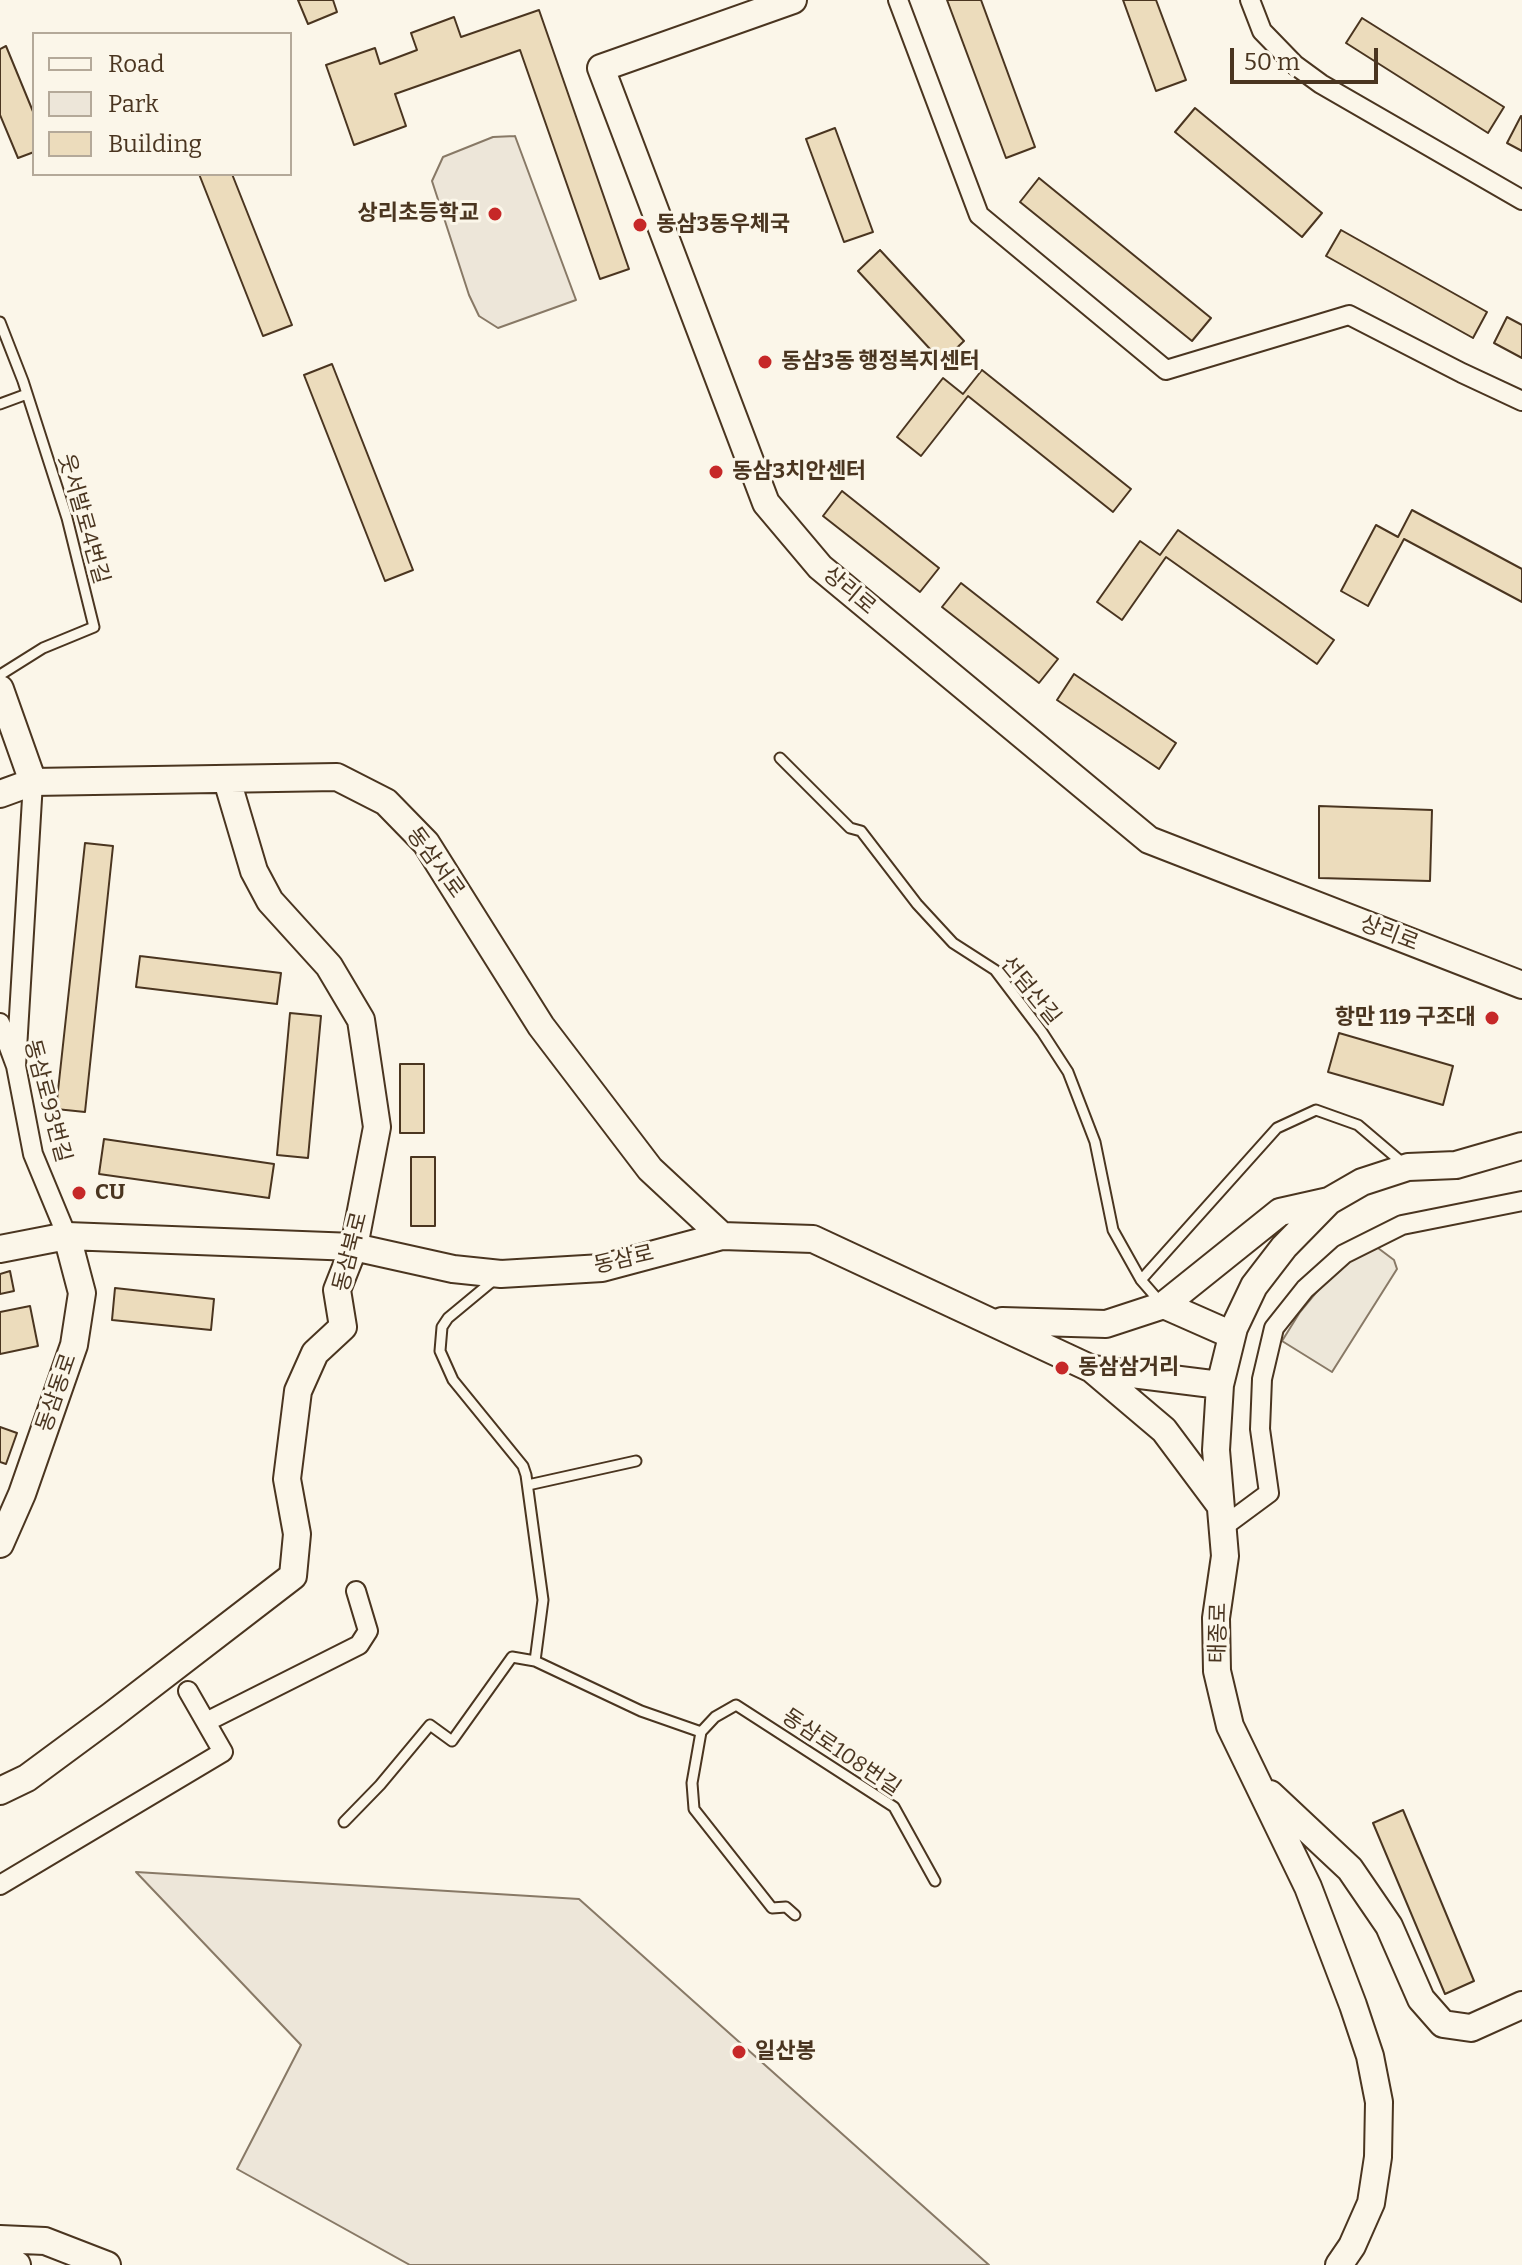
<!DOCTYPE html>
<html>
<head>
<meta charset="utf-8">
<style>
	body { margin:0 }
	#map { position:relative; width:1522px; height:2265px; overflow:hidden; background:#fbf6e9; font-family:Bitter,serif }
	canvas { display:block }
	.legend { position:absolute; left:32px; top:32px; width:260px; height:144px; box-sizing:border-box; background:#fbf6e9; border:2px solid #b4a999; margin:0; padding:10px 14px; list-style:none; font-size:24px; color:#4a3520 }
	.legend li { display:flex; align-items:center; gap:16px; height:40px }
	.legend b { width:40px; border:2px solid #b4a999 }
	.scale { position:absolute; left:1230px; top:48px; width:148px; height:36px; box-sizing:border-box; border:4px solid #4a3520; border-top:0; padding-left:10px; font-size:24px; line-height:28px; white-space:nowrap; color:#4a3520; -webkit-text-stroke:6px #fbf6e9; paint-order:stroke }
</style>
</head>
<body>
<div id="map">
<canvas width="1522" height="2265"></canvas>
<ul class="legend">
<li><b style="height:10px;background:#fbf6e9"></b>Road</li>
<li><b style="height:22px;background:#ede6d9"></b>Park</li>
<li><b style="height:22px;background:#ecdcbc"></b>Building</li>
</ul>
<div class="scale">50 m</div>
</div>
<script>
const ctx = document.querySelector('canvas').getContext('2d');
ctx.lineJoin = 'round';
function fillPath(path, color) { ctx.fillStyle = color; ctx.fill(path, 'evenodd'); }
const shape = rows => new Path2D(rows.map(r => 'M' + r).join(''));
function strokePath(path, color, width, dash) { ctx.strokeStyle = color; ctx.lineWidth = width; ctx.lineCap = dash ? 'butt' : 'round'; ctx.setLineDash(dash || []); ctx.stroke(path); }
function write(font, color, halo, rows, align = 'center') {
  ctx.font = font + ' Bitter,"Noto Sans KR",serif'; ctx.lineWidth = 6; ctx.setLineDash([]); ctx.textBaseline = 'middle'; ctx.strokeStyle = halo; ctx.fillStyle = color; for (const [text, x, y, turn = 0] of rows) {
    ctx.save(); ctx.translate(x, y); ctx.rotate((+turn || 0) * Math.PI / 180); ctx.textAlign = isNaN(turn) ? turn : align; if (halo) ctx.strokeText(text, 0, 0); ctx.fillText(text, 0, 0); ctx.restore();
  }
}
const green = shape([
	[515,136,576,300,498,328,479,316,469,295,432,181,443,157,493,137,515,136],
	[136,1872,579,1899,989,2265,410,2265,237,2169,301,2045,136,1872]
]);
fillPath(green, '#ede6d9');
strokePath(green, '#887966', 2);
const parking = shape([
	[1374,1245,1394,1260,1397,1269,1332,1372,1282,1341,1300,1312,1328,1278,1352,1256,1374,1245]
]);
fillPath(parking, '#ede7d9');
strokePath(parking, '#887966', 2);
const building = shape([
	[298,0,333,0,337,12,308,24,298,0],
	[947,0,981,0,1035,147,1006,158,947,0],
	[1123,0,1156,0,1186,80,1156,91,1123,0],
	[539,10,629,269,600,279,520,50,395,94,406,126,354,145,326,65,375,48,380,64,417,50,411,33,454,17,461,37,539,10],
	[1362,18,1504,107,1488,133,1346,43,1362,18],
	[6,46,34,114,34,152,18,158,0,115,0,49,6,46],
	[1195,108,1322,213,1302,237,1175,132,1195,108],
	[1521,116,1522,117,1522,151,1507,143,1521,116],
	[835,128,873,232,844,242,806,139,835,128],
	[199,174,232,174,292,325,263,336,199,174],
	[1039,178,1211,318,1192,341,1020,202,1039,178],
	[1341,230,1487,312,1473,338,1326,256,1341,230],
	[880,250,964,341,942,362,858,271,880,250],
	[1507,317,1522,325,1522,358,1494,343,1507,317],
	[332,364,413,570,385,581,304,375,332,364],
	[982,370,1131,489,1113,512,968,396,921,456,897,437,943,378,963,394,982,370],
	[842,491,939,568,920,592,823,516,842,491],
	[1412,510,1522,569,1522,602,1404,539,1368,606,1341,591,1376,525,1398,537,1412,510],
	[1178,530,1334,640,1317,664,1166,557,1122,620,1097,602,1140,541,1160,555,1178,530],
	[961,583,1058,659,1039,683,942,607,961,583],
	[1074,674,1176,743,1159,769,1057,700,1074,674],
	[1319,806,1432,810,1430,881,1319,878,1319,806],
	[85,843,113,846,85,1112,56,1109,85,843],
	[140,956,281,973,277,1004,136,987,140,956],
	[290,1013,321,1016,308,1158,277,1155,290,1013],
	[1339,1033,1453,1066,1443,1105,1328,1072,1339,1033],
	[400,1064,424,1064,424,1133,400,1133,400,1064],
	[104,1139,274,1164,269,1198,99,1174,104,1139],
	[411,1157,435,1157,435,1226,411,1226,411,1157],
	[10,1271,14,1291,0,1294,0,1274,10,1271],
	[115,1288,214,1299,211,1330,112,1320,115,1288],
	[30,1306,38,1346,0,1354,0,1312,30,1306],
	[0,1427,17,1433,6,1464,0,1462,0,1427],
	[1403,1810,1474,1981,1445,1994,1373,1823,1403,1810]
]);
fillPath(building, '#ecdcbc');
strokePath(building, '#4a3520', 2);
const lane = shape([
	[0,322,23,381,67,518,94,627,43,648,0,675],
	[0,404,27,394],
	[780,758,850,828,861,831,917,904,953,943,995,970,1042,1032,1068,1072,1095,1142,1113,1230,1141,1280,1161,1303],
	[1141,1280,1277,1128,1316,1110,1358,1125,1405,1165],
	[528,1485,636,1461],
	[535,1661,641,1711,701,1732],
	[344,1822,380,1785,430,1725,452,1741,512,1657,535,1661,543,1600,526,1475,523,1466,453,1380,440,1351,442,1327,448,1318,495,1279],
	[795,1915,786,1907,772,1908,694,1809,692,1783,701,1732,715,1717,736,1705,894,1807,935,1881]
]);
const street = shape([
	[898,0,979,215,1166,370,1349,315,1462,373,1522,401],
	[1250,0,1262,31,1295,65,1321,84,1522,200],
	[0,1023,16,1066,33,1154,67,1236],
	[16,1066,33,782],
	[1223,1527,1269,1493,1260,1429,1262,1379,1274,1328,1305,1289,1344,1254,1402,1225,1522,1201],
	[206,1722,359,1645,368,1631,356,1591],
	[0,1885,223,1752,188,1691]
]);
const secondary = shape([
	[793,0,601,68,766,503,820,567,1149,840,1522,985],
	[0,689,33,782],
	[0,794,33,782,337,777,386,802,426,843,541,1026,650,1169,722,1236],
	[0,1249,67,1236,354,1247,453,1269,501,1274,602,1268,722,1236,813,1239,1092,1369,1220,1385],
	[1164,1305,1232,1335],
	[1002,1321,1106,1324,1164,1305,1280,1212,1329,1201],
	[1092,1369,1164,1430,1220,1505],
	[0,1544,22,1494,74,1345,82,1293,67,1236],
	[0,1791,27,1778,111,1716,293,1576,297,1534,287,1479,298,1391,315,1353,343,1327,337,1290,354,1247,377,1127,361,1020,329,966,270,901,254,871,227,780],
	[1270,1794,1350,1869,1389,1926,1421,1999,1443,2024,1471,2028,1522,2005],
	[0,2239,45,2241,107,2265],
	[0,2255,17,2265],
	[1339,2265,1352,2246,1371,2203,1378,2157,1379,2102,1370,2056,1353,2005,1308,1887,1230,1726,1217,1671,1216,1618,1225,1556,1216,1450,1220,1385,1234,1328,1254,1286,1284,1247,1329,1201,1362,1182,1408,1167,1456,1165,1522,1146]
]);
strokePath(lane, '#4a3520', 13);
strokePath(street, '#4a3520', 22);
strokePath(secondary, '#4a3520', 30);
strokePath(lane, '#fbf6e9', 9);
strokePath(street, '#fbf6e9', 18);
strokePath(secondary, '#fbf6e9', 26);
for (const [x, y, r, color] of [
	[495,214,8,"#c62828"],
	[640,225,8,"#c62828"],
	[765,362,8,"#c62828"],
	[716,472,8,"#c62828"],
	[1492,1018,8,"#c62828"],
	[79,1193,8,"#c62828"],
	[1062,1368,8,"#c62828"],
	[739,2052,8,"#c62828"]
]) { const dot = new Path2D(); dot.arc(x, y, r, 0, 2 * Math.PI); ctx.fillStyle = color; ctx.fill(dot); strokePath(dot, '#fbf6e9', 3); }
write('bold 22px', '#4a3520', '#fbf6e9', [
	["상리초등학교",479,214,"right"],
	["동삼3동우체국",656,225],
	["동삼3동 행정복지센터",781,362],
	["동삼3치안센터",732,472],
	["항만 119 구조대",1476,1018,"right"],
	["CU",95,1193],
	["동삼삼거리",1078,1368],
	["일산봉",755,2052]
], 'left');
write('22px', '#4a3520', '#fbf6e9', [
	["웃서발로4번길",83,519,74],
	["상리로",849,591,40],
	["동삼서로",435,863,54],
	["상리로",1389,934,21],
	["선덤산길",1030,991,51],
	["동삼로93번길",47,1101,75],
	["동삼북로",351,1252,-76],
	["동삼로",624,1260,-13],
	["동삼동로",57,1393,-71],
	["태종로",1219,1633,-89],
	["동삼로108번길",841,1753,34]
]);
</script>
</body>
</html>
